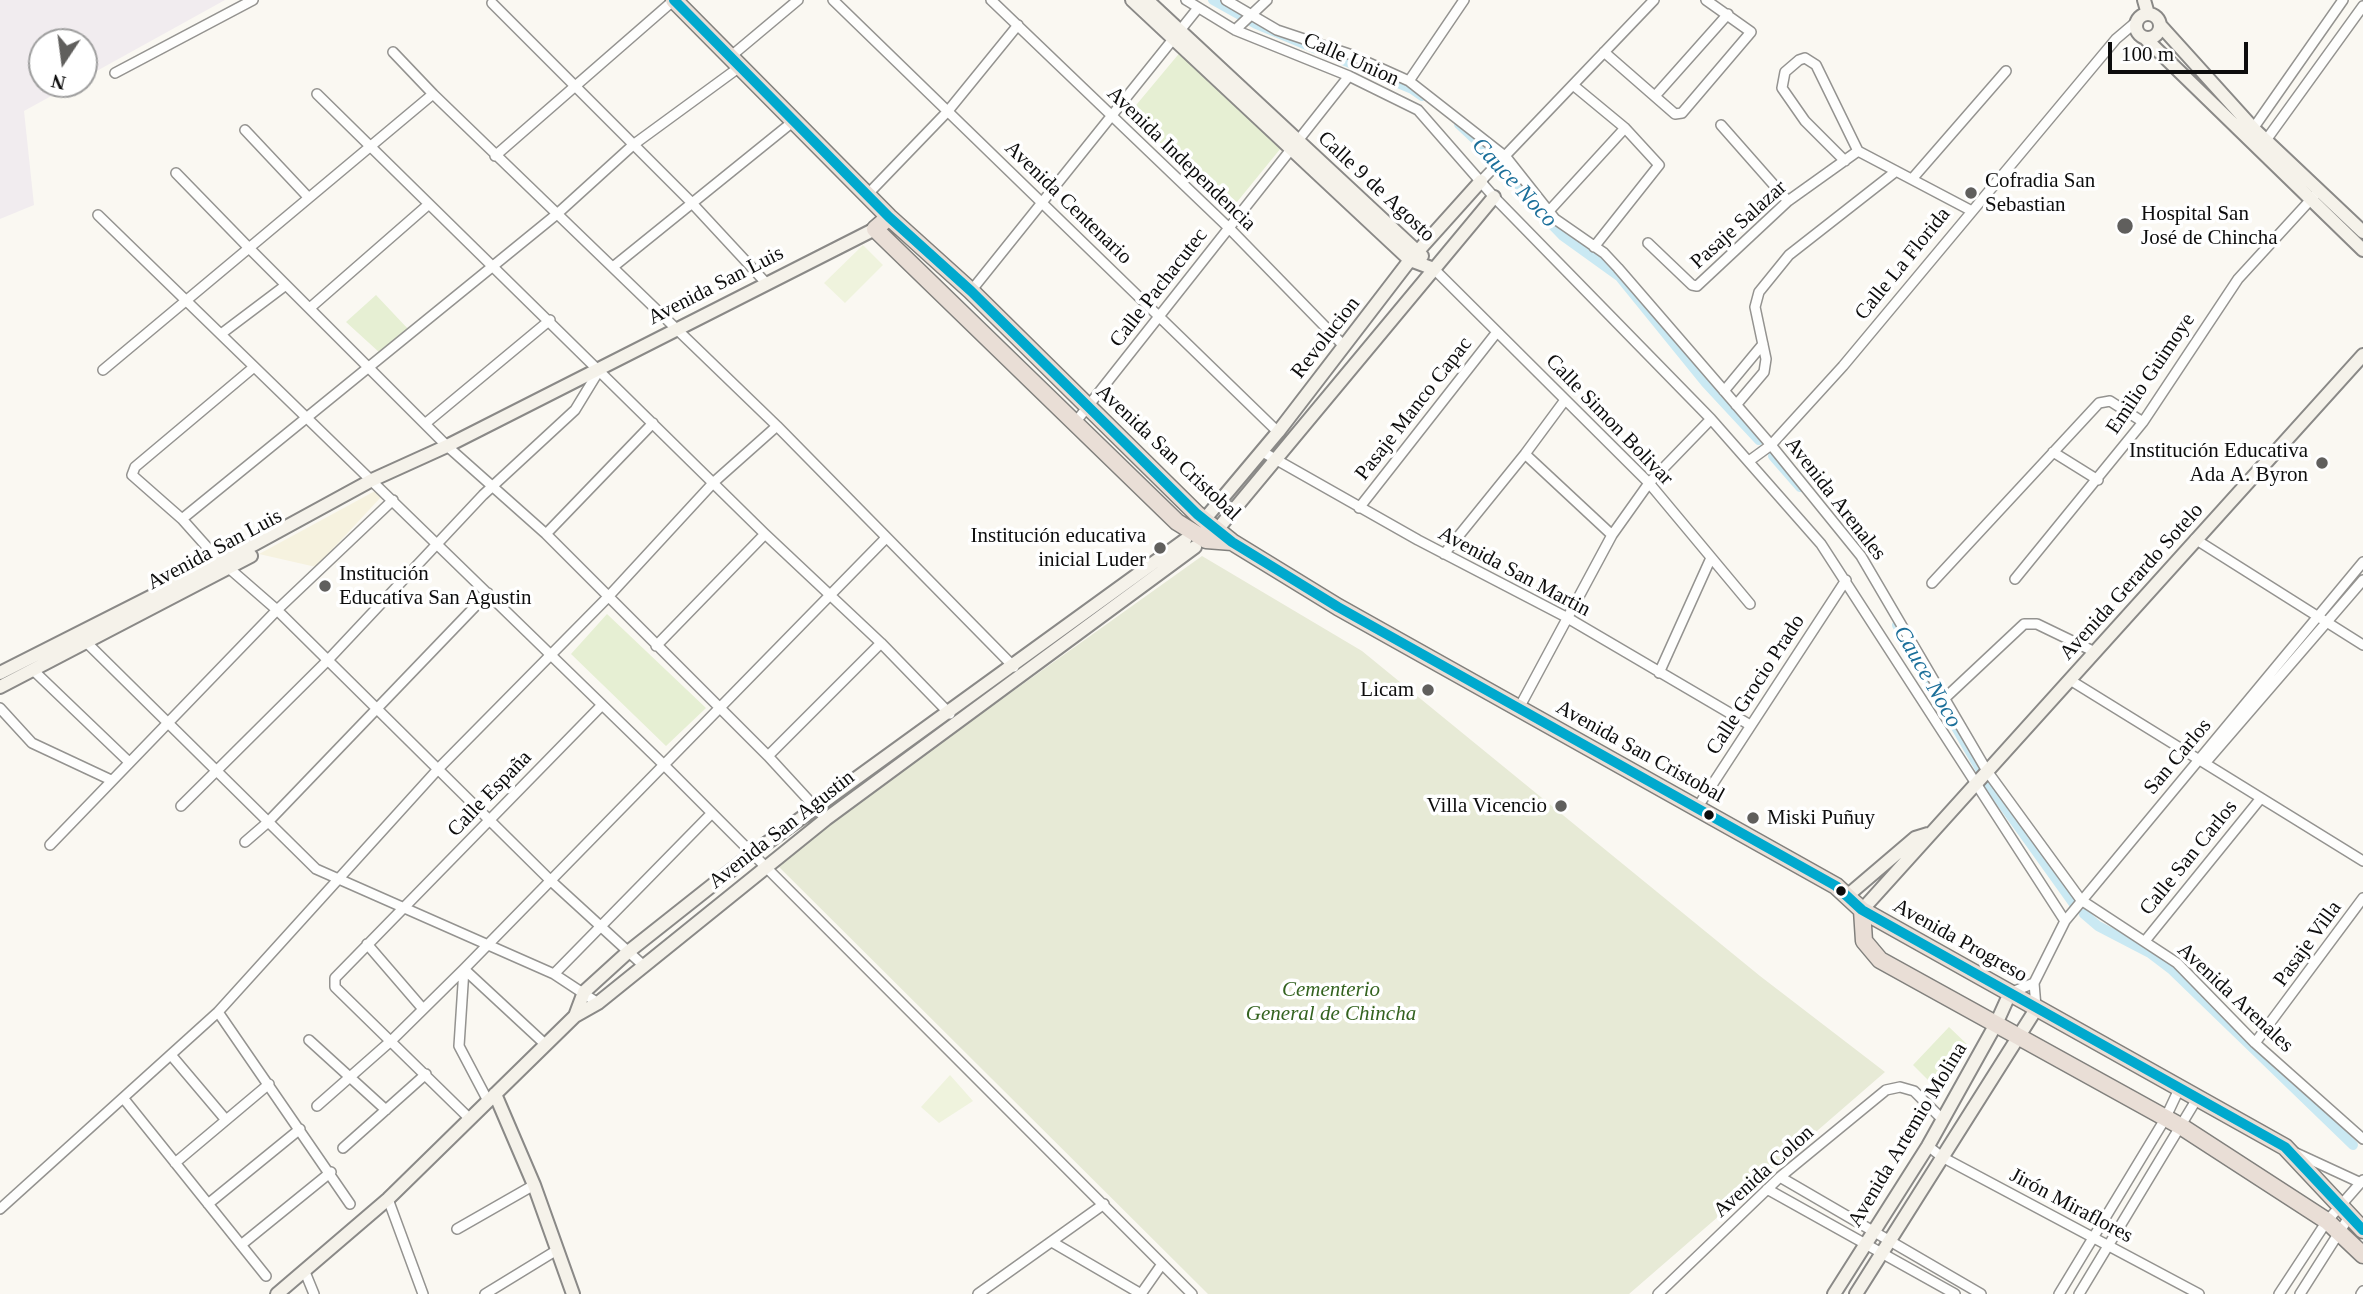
<!DOCTYPE html>
<html>
<head>
<meta charset="utf-8">
<style>
	body { margin:0 }
	#map { position:relative; width:2363px; height:1294px; overflow:hidden; background:#faf8f2; font-family:"Times New Roman",serif }
	canvas { display:block }
	.north { position:absolute; left:28px; top:28px; width:70px; height:70px; box-sizing:border-box; background:#fff; border:2px solid #9e9e9e; border-radius:50%; rotate:193deg; font-size:19px; font-weight:700; line-height:28px; text-align:center; color:#0d0d0d }
	.north::after { content:''; display:block; margin:auto; width:24px; height:32px; background:#605f5d; clip-path:polygon(50% 0,100% 100%,50% 72%,0 100%) }
	.scale { position:absolute; left:2108px; top:42px; width:140px; height:32px; box-sizing:border-box; border:4px solid #0d0d0d; border-top:0; padding-left:9px; font-size:21px; line-height:24px; white-space:nowrap; color:#0d0d0d; -webkit-text-stroke:5px #fff; paint-order:stroke }
</style>
</head>
<body>
<div id="map">
<canvas width="2363" height="1294"></canvas>
<div class="north">N</div>
<div class="scale">100 m</div>
</div>
<script>
const ctx = document.querySelector('canvas').getContext('2d');
ctx.lineJoin = 'round';
function fillPath(path, color) { ctx.fillStyle = color; ctx.fill(path, 'evenodd'); }
const shape = rows => new Path2D(rows.map(r => 'M' + r).join(''));
function strokePath(path, color, width, dash) { ctx.strokeStyle = color; ctx.lineWidth = width; ctx.lineCap = dash ? 'butt' : 'round'; ctx.setLineDash(dash || []); ctx.stroke(path); }
function write(font, color, halo, rows, align = 'center') {
  ctx.font = font + ' "Times New Roman",serif'; ctx.lineWidth = 7; ctx.setLineDash([]); ctx.textBaseline = 'middle'; ctx.strokeStyle = halo; ctx.fillStyle = color; for (const [text, x, y, turn = 0] of rows) {
    ctx.save(); ctx.translate(x, y); ctx.rotate((+turn || 0) * Math.PI / 180); ctx.textAlign = isNaN(turn) ? turn : align; if (halo) ctx.strokeText(text, 0, 0); ctx.fillText(text, 0, 0); ctx.restore();
  }
}
fillPath(shape([
	[0,0,225,0,84,78,84,42,42,42,42,84,73,84,24,111,34,205,0,219]
]), '#f1ecef');
fillPath(shape([
	[375,491,382,496,316,567,259,554]
]), '#f6f2df');
fillPath(shape([
	[1182,50,1281,148,1228,213,1127,116],
	[376,295,409,330,380,353,346,322],
	[607,614,706,708,666,746,571,654],
	[1949,1027,1971,1048,1934,1086,1913,1065]
]), '#e6efd3');
fillPath(shape([
	[1202,556,1362,651,1760,976,1885,1072,1629,1294,1208,1294,774,862]
]), '#e7ead6');
fillPath(shape([
	[863,245,883,265,845,303,824,283],
	[950,1075,973,1101,939,1123,921,1107]
]), '#eff3dd');
strokePath(shape([
	[1213,0,1256,24,1412,89,1422,96],
	[1459,124,1508,170,1533,205,1563,236,1620,277,1706,383,1759,440],
	[1773,456,1800,487],
	[1897,625,1991,788,2074,904],
	[2084,914,2098,926,2150,953,2171,969,2353,1145]
]), '#cae9f3', 10);
const street = shape([
	[833,0,1278,432],
	[991,0,1229,228,1344,346],
	[1186,0,1235,30,1349,76,1418,110,1494,197,1711,419,1821,544,2065,921],
	[1226,0,1277,30,1349,54,1409,81,1506,157,1555,219,1604,253,1618,268,1771,445,1861,556,1987,771,2081,900,2177,963,2255,1043,2363,1139],
	[492,3,690,201,767,284],
	[1235,30,1267,0],
	[393,52,433,94],
	[1604,52,1675,114,1682,113,1751,32,1706,0],
	[730,57,798,0],
	[115,73,253,0],
	[1409,81,1464,0],
	[1573,85,1625,128,1659,165,1594,247],
	[317,94,765,534,881,643,950,714],
	[1655,96,1728,14],
	[1721,125,1788,201],
	[245,130,308,197],
	[2250,133,2343,0],
	[2264,143,2363,6],
	[495,156,674,0],
	[1845,161,1805,121,1782,88,1785,72,1799,60,1805,58,1816,65,1858,151,1970,210],
	[1912,179,2006,71],
	[1481,181,1654,0],
	[867,195,948,111,1018,25],
	[1549,211,1625,128],
	[98,215,662,763,1192,1294],
	[1648,243,1692,285,1697,286,1788,201,1858,151],
	[613,267,795,120],
	[1434,269,1649,483,1750,604],
	[286,285,447,446,546,534,768,756,826,819],
	[971,291,1198,8],
	[311,307,429,204],
	[221,334,286,285,249,248,433,94,777,426,1014,667],
	[254,367,135,467,132,475,182,519,215,556,277,610,550,880,644,966],
	[103,370,249,248,176,173],
	[1724,391,1763,344],
	[1736,405,1764,372,1766,359,1755,307,1759,292,1789,255,1895,172],
	[426,423,550,320],
	[1074,424,1349,76],
	[1261,451,1418,540,1566,617,1750,725],
	[2053,452,2098,480],
	[1525,454,1612,535],
	[1749,461,1771,445,1843,366,2116,39,2136,22],
	[1359,508,1497,332],
	[182,519,557,214,633,145,741,66],
	[546,534,653,423],
	[2195,539,2363,645],
	[1444,554,1525,454,1565,400],
	[2015,579,2143,422,2238,279,2315,195],
	[1932,583,2099,403,2110,401,2143,422],
	[84,640,316,869,554,974,598,1003],
	[656,646,765,534],
	[34,671,129,762],
	[1659,673,1710,560],
	[2070,680,2363,861],
	[1944,699,2024,624,2037,624,2095,652],
	[0,708,32,743,111,780],
	[1519,708,1612,535,1649,483,1711,419],
	[768,756,881,643],
	[2206,762,2363,580],
	[181,806,328,660,483,495,575,410,600,369],
	[1697,808,1846,580],
	[245,842,267,823,488,593],
	[50,845,277,610,393,500],
	[2145,941,2261,798],
	[367,944,423,1009],
	[554,974,711,814],
	[2010,993,2034,983],
	[2036,1007,2034,983,2065,921,2363,562],
	[218,1012,350,1204],
	[309,1040,386,1110],
	[2255,1043,2363,898],
	[171,1055,226,1120],
	[124,1099,266,1276],
	[488,1101,459,1046,464,969,546,1045],
	[317,1106,392,1040,464,969,885,539],
	[470,1119,335,987,335,978,602,705],
	[1928,1146,1942,1157,2199,1294],
	[343,1148,426,1074],
	[2296,1153,2361,1183],
	[175,1163,269,1084],
	[1780,1177,1981,1294],
	[1767,1189,1955,1294],
	[388,1199,423,1294],
	[208,1204,300,1129],
	[0,1209,218,1012,439,768,608,597,714,482,777,426],
	[457,1229,534,1185],
	[1052,1242,1141,1294],
	[241,1245,331,1172],
	[305,1272,314,1294],
	[485,1294,557,1250],
	[978,1294,1104,1204],
	[1141,1294,1162,1264],
	[1658,1294,1780,1177,1886,1090,1900,1087,1914,1091,1942,1119],
	[2059,1294,2165,1119,2180,1087],
	[2079,1294,2198,1097],
	[2279,1294,2327,1221,2363,1180],
	[2300,1294,2349,1217],
	[2361,1294,2363,1291]
]);
const secondary = shape([
	[1132,0,1410,260,1434,269],
	[1147,0,1422,256],
	[2144,0,2148,14],
	'2136 26a12 12 0 1 1 24 0a12 12 0 1 1-24 0Z',
	[2160,25,2254,129,2363,232],
	[2146,39,2363,250],
	[1204,520,1278,432,1410,260,1481,181],
	[1217,530,1494,197],
	[0,673,253,545,372,480,447,446,875,229],
	[0,687,251,556],
	[1847,896,1915,838,1928,834],
	[1862,910,2363,355],
	[575,1016,584,992,628,952,753,853,1185,540],
	[495,1094,534,1185,573,1294],
	[277,1294,388,1199,575,1016,598,1003,826,819,1195,547],
	[1834,1294,1928,1146,1996,1024,2010,993],
	[1856,1294,2036,1009]
]);
const highway = shape([
	[674,0,889,217,971,291,1197,514,1232,542,1338,607,1836,886,1862,910,2285,1147,2363,1230],
	[889,217,875,229,1177,522,1206,540,1232,542],
	[1862,910,1864,941,1880,960,2182,1127,2327,1221,2363,1255]
]);
strokePath(street, '#949390', 12);
strokePath(secondary, '#8a8987', 16);
strokePath(highway, '#81807d', 19);
strokePath(street, '#fefefd', 9);
strokePath(secondary, '#f5f2ea', 12);
strokePath(highway, '#e9ded6', 16);
strokePath(shape([
	[674,0,889,217,971,291,1197,514,1232,542,1338,607,1836,886,1862,910,2285,1147,2363,1230]
]), '#00a9ce', 10);
for (const [x, y, r, color] of [
	[1971,193,7,"#605f5d"],
	[2125,226,9,"#605f5d"],
	[2322,463,7,"#605f5d"],
	[1160,548,7,"#605f5d"],
	[325,586,7,"#605f5d"],
	[1428,690,7,"#605f5d"],
	[1561,806,7,"#605f5d"],
	[1709,815,6,"#0d0d0d"],
	[1753,818,7,"#605f5d"],
	[1841,891,6,"#0d0d0d"]
]) { const dot = new Path2D(); dot.arc(x, y, r, 0, 2 * Math.PI); ctx.fillStyle = color; ctx.fill(dot); strokePath(dot, '#fff', 2.5); }
write('21px', '#0d0d0d', '#fff', [
	["Calle Union",1351,60,24],
	["Avenida Independencia",1181,159,44],
	["Calle 9 de Agosto",1376,187,43],
	["Avenida Centenario",1068,203,44],
	["Pasaje Salazar",1739,225,-42],
	["Calle La Florida",1903,264,-51],
	["Avenida San Luis",716,286,-27],
	["Calle Pachacutec",1159,288,-52],
	["Revolucion",1326,338,-52],
	["Emilio Guimoye",2151,374,-56],
	["Pasaje Manco Capac",1414,409,-52],
	["Calle Simon Bolivar",1609,420,46],
	["Avenida San Cristobal",1168,453,43],
	["Avenida Arenales",1835,499,52],
	["Avenida San Luis",215,550,-28],
	["Avenida San Martin",1514,572,28],
	["Avenida Gerardo Sotelo",2132,582,-48],
	["Calle Grocio Prado",1756,685,-57],
	["Avenida San Cristobal",1640,752,29],
	["San Carlos",2178,757,-50],
	["Calle España",490,794,-46],
	["Avenida San Agustin",782,830,-38],
	["Calle San Carlos",2189,858,-51],
	["Avenida Progreso",1960,941,29],
	["Pasaje Villa",2308,944,-54],
	["Avenida Arenales",2235,998,43],
	["Avenida Artemio Molina",1908,1135,-59],
	["Avenida Colon",1764,1172,-42],
	["Jirón Miraflores",2071,1206,28]
]);
write('21px', '#0d0d0d', '#fff', [
	["Cofradia San",1985,181],
	["Sebastian",1985,205],
	["Hospital San",2141,214],
	["José de Chincha",2141,238],
	["Institución Educativa",2308,451,"right"],
	["Ada A. Byron",2308,475,"right"],
	["Institución educativa",1146,536,"right"],
	["inicial Luder",1146,560,"right"],
	["Institución",339,574],
	["Educativa San Agustin",339,598],
	["Licam",1414,690,"right"],
	["Villa Vicencio",1547,806,"right"],
	["Miski Puñuy",1767,818]
], 'left');
write('italic 21px', '#346320', '#fff', [
	["Cementerio",1331,990],
	["General de Chincha",1331,1014]
]);
write('italic 23px', '#1b6f9a', '#fff', [
	["Cauce Noco",1514,183,47],
	["Cauce Noco",1927,677,60]
]);
</script>
</body>
</html>
